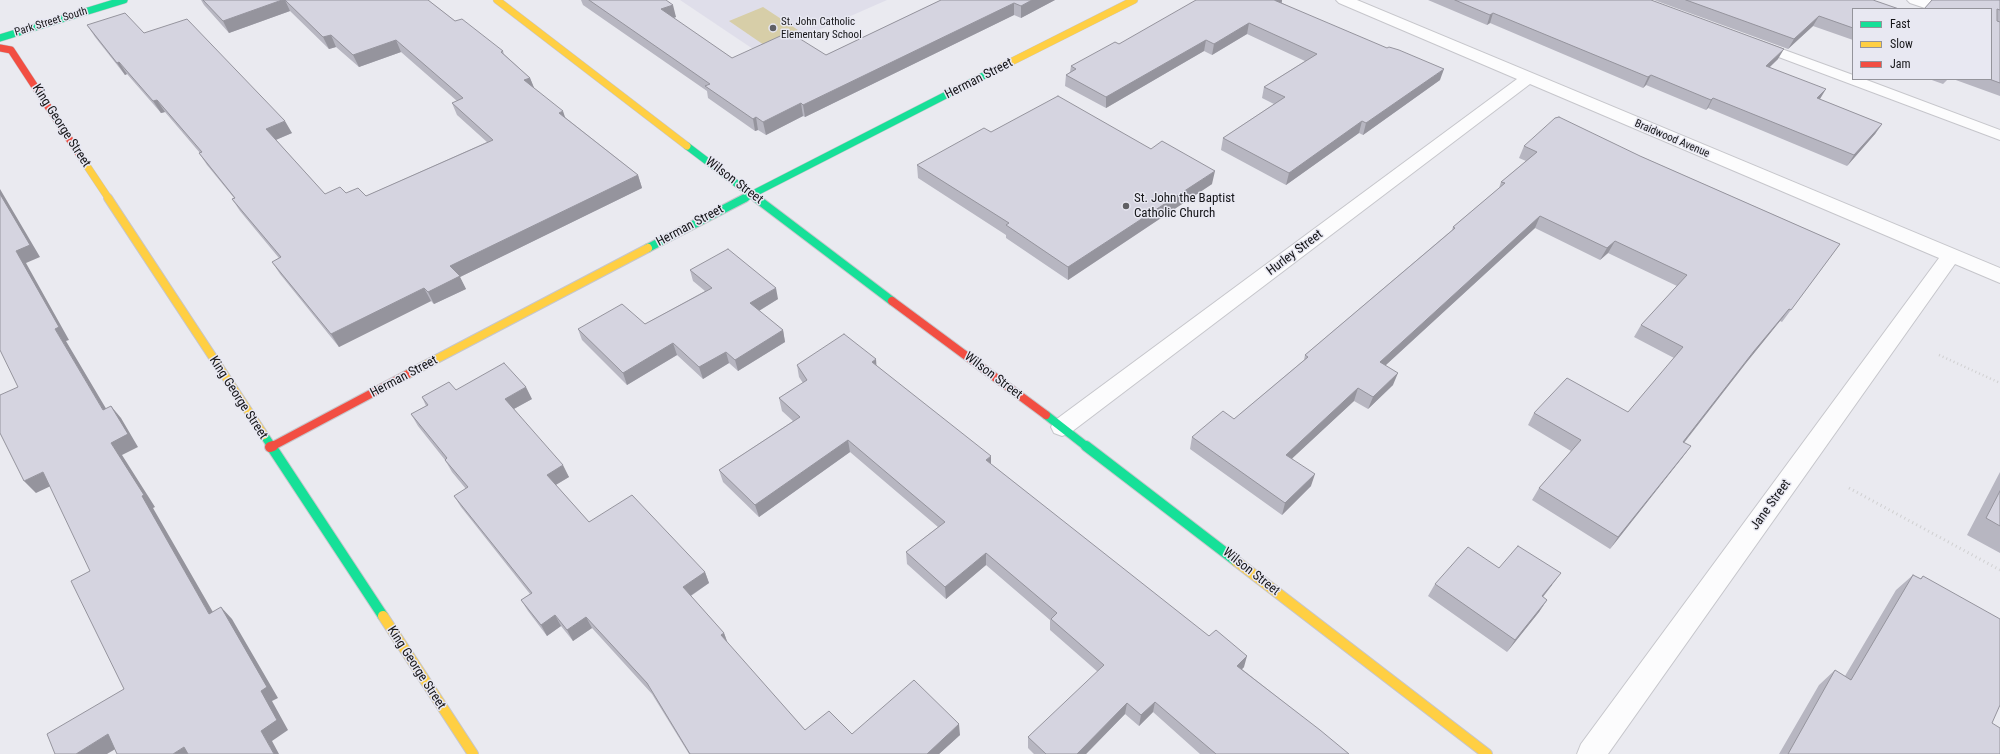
<!DOCTYPE html>
<html>
<head>
<meta charset="utf-8">
<style>
	body { margin:0 }
	#map { position:relative; width:2000px; height:754px; overflow:hidden; background:#eaeaf0; font-family:"Roboto Condensed",sans-serif }
	canvas { display:block }
	.legend { position:absolute; left:1852px; top:8px; width:140px; height:72px; box-sizing:border-box; background:#e8e8f2; border:1px solid #94949b; margin:0; padding:5px 7px; list-style:none; font-size:12px; color:#161619 }
	.legend li { display:flex; align-items:center; gap:8px; height:20px }
	.legend b { width:20px; border:1px solid #94949b }
</style>
</head>
<body>
<div id="map">
<canvas width="2000" height="754"></canvas>
<ul class="legend">
<li><b style="height:5px;background:#16e098"></b>Fast</li>
<li><b style="height:5px;background:#ffcf43"></b>Slow</li>
<li><b style="height:5px;background:#f24e42"></b>Jam</li>
</ul>
</div>
<script>
const ctx = document.querySelector('canvas').getContext('2d');
ctx.lineJoin = 'round';
function fillPath(path, color) { ctx.fillStyle = color; ctx.fill(path, 'evenodd'); }
const shape = rows => new Path2D(rows.map(r => 'M' + r).join(''));
function strokePath(path, color, width, dash) { ctx.strokeStyle = color; ctx.lineWidth = width; ctx.lineCap = dash ? 'butt' : 'round'; ctx.setLineDash(dash || []); ctx.stroke(path); }
function write(font, color, halo, rows, align = 'center') {
  ctx.font = font + ' "Roboto Condensed",sans-serif'; ctx.lineWidth = 3; ctx.setLineDash([]); ctx.textBaseline = 'middle'; ctx.strokeStyle = halo; ctx.fillStyle = color; for (const [text, x, y, turn = 0] of rows) {
    ctx.save(); ctx.translate(x, y); ctx.rotate((+turn || 0) * Math.PI / 180); ctx.textAlign = isNaN(turn) ? turn : align; if (halo) ctx.strokeText(text, 0, 0); ctx.fillText(text, 0, 0); ctx.restore();
  }
}
fillPath(shape([
	[680,0,887,0,762,55]
]), '#dfdeea');
fillPath(shape([
	[763,7,798,30,764,45,729,21]
]), '#d7cea8');
const lane = shape([
	[1757,40,1853,75,1853,79,1864,79,2000,130,2000,140,1752,47,1750,44,1752,41,1757,40]
]);
const street = shape([
	[1336,0,1357,0,2000,268,2000,283,1955,264,1608,754,1577,754,1581,744,1939,258,1530,84,1070,433,1062,436,1054,433,1051,427,1054,421,1517,79,1339,3,1336,0],
	[1907,0,1930,0,1948,6,1951,9,1928,9,1910,3,1907,0]
]);
const fastFar2 = shape([
	[0,38,124,0],
	[687,146,757,199],
	[743,199,989,73]
]);
const fastFar1 = shape([
	[756,198,892,301],
	[648,248,745,198],
	[1046,415,1087,447],
	[264,435,272,447]
]);
const fast = shape([
	[271,446,383,616],
	[1086,446,1236,561]
]);
const slowFar2 = shape([
	[497,0,687,146],
	[989,73,1134,0],
	[79,154,109,199]
]);
const slowFar1 = shape([
	[108,198,264,435],
	[408,374,648,248]
]);
const slow = shape([
	[1236,561,1487,754],
	[383,616,473,754]
]);
const jamFar2 = shape([
	[0,48,11,50,79,154]
]);
const jamFar1 = shape([
	[892,301,1046,415],
	[271,447,408,374]
]);
const jam = shape([
	[270,447,273,446]
]);
strokePath(lane, '#c6c6cb', 2);
strokePath(street, '#c6c6cb', 2);
strokePath(fastFar2, '#c6c6cb', 8);
strokePath(fastFar1, '#c6c6cb', 10);
strokePath(fast, '#c6c6cb', 12);
strokePath(slowFar2, '#c6c6cb', 8);
strokePath(slowFar1, '#c6c6cb', 10);
strokePath(slow, '#c6c6cb', 12);
strokePath(jamFar2, '#c6c6cb', 8);
strokePath(jamFar1, '#c6c6cb', 10);
strokePath(jam, '#c6c6cb', 12);
strokePath(shape([
	[1939,355,2000,383]
]), '#d0d0d1', 2.5, [1, 3]);
strokePath(shape([
	[1849,488,2000,570]
]), '#d0d0d1', 3, [1, 3.5]);
fillPath(lane, '#fcfcfd');
fillPath(street, '#fcfcfd');
strokePath(fastFar2, '#16e098', 7);
strokePath(fastFar1, '#16e098', 8);
strokePath(fast, '#16e098', 10);
strokePath(slowFar2, '#ffcf43', 7);
strokePath(slowFar1, '#ffcf43', 8);
strokePath(slow, '#ffcf43', 10);
strokePath(jamFar2, '#f24e42', 7);
strokePath(jamFar1, '#f24e42', 8);
strokePath(jam, '#f24e42', 10);
fillPath(shape([
	[201,0,428,0,455,21,503,51,504,54,530,78,534,88,566,118,638,175,642,188,460,277,466,289,434,304,431,301,339,347,280,274,272,262,279,258,240,211,232,199,234,198,207,165,199,153,200,153,165,112,161,113,127,74,125,75,95,37,87,25,144,33,292,133,276,140,325,194,346,193,366,196,487,142,457,115,452,103,457,101,401,52,359,67,336,47,329,49,290,11,229,33,204,5],
	[581,0,666,0,676,17,673,18,732,58,826,55,941,0,1055,0,1021,18,1014,15,805,117,803,116,766,135,758,130,755,131,708,98,707,91,583,5],
	[1282,0,1282,3,1440,80,1363,135,1359,133,1286,185,1221,150,1223,138,1274,104,1262,98,1264,87,1305,61,1247,34,1212,55,1204,51,1106,108,1065,86,1066,75,1070,72,1071,66,1119,44],
	[1428,0,1651,0,1778,59,1770,67,1819,99,1882,124,1875,134,1847,166,1708,108,1706,110,1646,85,1643,88,1490,23,1487,25],
	[1654,0,1873,0,1853,9,1853,40,1813,26,1788,49],
	[2000,0,2000,96,1953,79,1991,79,1991,9],
	[1929,79,1948,79,1943,84],
	[991,132,1212,184,1068,280,1006,238,1006,235,918,178,917,165],
	[1524,146,1640,156,1840,244,1782,322,1780,321,1746,363,1684,443,1691,446,1682,458,1610,549,1532,500,1539,488,1571,451,1528,425,1534,413,1628,412,1674,358,1634,337,1641,325,1677,286,1608,253,1600,260,1535,228,1386,365,1393,385,1368,409,1354,401,1292,458,1311,486,1282,515,1190,449,1192,437,1234,419,1304,360,1305,355,1452,230,1453,227,1499,188,1501,182,1526,161,1519,158],
	[690,270,778,299,759,311,783,330,785,342,738,371,729,363,703,379,677,355,627,385,582,340,578,329,645,324,705,291,693,281],
	[797,365,876,365,991,464,1244,667,1242,669,1349,754,1200,754,1153,712,1139,726,1125,714,1086,754,1034,754,1028,748,1028,737,1098,672,1050,630,1050,620,986,565,946,599,907,564,906,552,938,527,850,452,759,517,723,482,719,470,793,421,782,411,779,398,803,383,799,377],
	[456,390,532,399,514,409,569,477,556,485,589,522,705,572,709,583,691,596,724,633,728,644,805,730,852,734,960,735,939,754,689,754,652,694,592,628,573,641,561,626,547,636,528,611,521,600,530,594,461,507,454,496,466,489,452,472,445,460,418,426,411,414,426,406,422,397],
	[2000,472,2000,553,1967,535],
	[1499,568,1552,585,1543,597,1547,600,1539,612,1507,652,1428,596,1435,584],
	[1913,575,1920,579,1923,576,1992,723,2000,754,1779,754,1819,685,1835,670,1845,676,1896,590]
]), '#b7b6c1');
fillPath(shape([
	[282,0,285,0,290,11,229,33,223,21],
	[1032,0,1055,0,1021,18,1021,6],
	[1274,0,1282,0,1281,5],
	[1014,3,1014,15,805,117,803,105],
	[673,5,676,17,664,22,661,9],
	[1493,13,1490,23,1487,25,1490,15],
	[1819,16,1813,26,1788,49,1794,39],
	[1249,23,1247,34,1212,55,1214,44],
	[331,35,336,47,329,49,323,37],
	[396,40,401,52,359,67,353,55],
	[1206,40,1204,51,1106,108,1106,97],
	[1784,49,1778,59,1760,76,1766,66],
	[119,62,127,74,125,75,117,63],
	[1444,69,1440,80,1363,135,1366,123],
	[1651,75,1646,85,1643,88,1648,77],
	[530,78,535,90,524,80],
	[1826,89,1820,99,1810,109,1817,98],
	[1713,98,1708,108,1706,110,1711,100],
	[157,100,165,112,161,113,153,101],
	[801,103,803,116,766,135,763,122],
	[563,111,567,123,559,113],
	[756,117,758,130,755,131,753,119],
	[285,121,292,133,273,141,266,129],
	[1362,121,1359,133,1286,185,1289,173],
	[1882,124,1875,134,1847,166,1854,155],
	[1215,171,1212,184,1068,280,1068,267],
	[638,175,642,188,460,277,466,289,434,304,428,292,450,266],
	[0,189,40,257,26,263,69,340,66,341,114,422,103,410,55,329,16,251,0,194],
	[1540,216,1535,228,1376,374,1380,362],
	[1615,241,1608,253,1600,260,1607,248],
	[424,288,431,301,339,347,331,334],
	[776,288,778,299,752,315,750,303],
	[1789,309,1780,321,1746,363,1675,454,1683,442,1754,351],
	[783,330,785,342,738,371,735,360],
	[673,343,677,355,627,385,623,373],
	[726,352,729,363,703,379,699,367],
	[876,359,877,372,872,362],
	[1398,373,1393,385,1368,409,1373,397],
	[526,387,532,399,510,411,505,399],
	[1358,388,1354,401,1283,467,1286,455],
	[111,406,121,418,138,447,122,455,155,507,153,508,221,626,209,614,111,443],
	[848,440,850,452,759,517,755,505],
	[1691,446,1682,458,1610,549,1618,537],
	[991,456,991,468,986,460],
	[563,465,569,477,552,487,547,475],
	[43,472,55,484,36,493,24,481],
	[1315,474,1311,486,1282,515,1285,503],
	[986,553,986,565,946,599,945,587],
	[705,572,709,583,687,598,683,587],
	[1561,573,1552,585,1534,608,1542,596],
	[1547,600,1539,612,1507,652,1515,640],
	[221,607,232,619,278,698,272,701,288,730,272,741,279,754,274,754,261,731],
	[555,615,561,626,547,636,541,625],
	[586,617,592,628,573,641,567,630],
	[724,633,728,644,721,635],
	[1247,656,1244,667,1234,677,1237,666],
	[1155,702,1153,712,1139,726,1141,715],
	[1127,703,1125,714,1086,754,1077,754],
	[959,724,960,735,939,754,927,754],
	[108,734,122,745,107,754,76,754],
	[184,747,193,754,173,754]
]), '#95949d');
const building = shape([
	[203,0,282,0,223,21,203,0],
	[285,0,428,0,455,21,462,19,503,51,501,52,530,78,524,80,563,111,559,113,638,175,450,266,460,276,428,292,424,288,331,334,272,262,281,257,232,199,235,198,199,153,202,152,157,100,153,101,119,62,117,63,87,25,125,13,144,33,187,19,285,121,266,129,325,194,340,187,346,193,358,188,366,196,493,140,452,103,463,98,396,40,353,55,331,35,323,37,285,0],
	[589,0,666,0,673,5,661,9,732,58,789,32,826,55,941,0,1032,0,1021,6,1014,3,803,105,801,103,763,122,756,117,753,119,705,86,710,84,589,0],
	[1196,0,1274,0,1387,48,1389,47,1399,50,1444,69,1366,123,1362,121,1289,173,1223,138,1285,97,1264,87,1317,54,1249,23,1214,44,1206,40,1106,97,1066,75,1076,69,1071,66,1115,42,1119,44,1196,0],
	[1455,0,1651,0,1784,49,1766,66,1826,89,1817,98,1882,124,1854,155,1713,98,1711,100,1651,75,1648,77,1493,13,1490,15,1455,0],
	[1686,0,1873,0,1899,9,1853,9,1853,28,1819,16,1794,39,1686,0],
	[1932,0,2000,0,2000,10,1997,9,1997,21,2000,22,2000,83,1989,79,1991,79,1991,9,1924,9,1932,0],
	[1058,96,1151,149,1162,141,1215,171,1068,267,1006,225,1009,223,917,165,984,128,991,132,1058,96],
	[1559,117,1640,156,1840,244,1791,310,1789,309,1754,351,1683,442,1691,446,1618,537,1539,488,1581,440,1534,413,1567,378,1628,412,1683,347,1641,325,1687,275,1615,241,1607,248,1540,216,1380,362,1398,373,1373,397,1358,388,1286,455,1315,474,1285,503,1192,437,1223,411,1234,419,1308,357,1305,355,1455,228,1453,227,1505,183,1501,182,1537,152,1524,146,1555,118,1559,117],
	[0,194,30,245,16,251,59,327,55,329,103,410,111,406,128,434,111,443,144,495,142,496,209,614,221,607,267,687,261,691,277,720,261,731,274,754,188,754,184,747,173,754,117,754,108,734,76,754,55,754,47,734,124,689,71,581,90,571,43,472,24,481,0,433,0,395,18,387,0,350,0,194],
	[728,249,776,288,750,303,783,330,735,360,726,352,699,367,673,343,623,373,578,329,622,304,645,324,712,288,690,270,728,249],
	[844,334,876,359,872,362,991,456,986,460,1038,501,1209,636,1216,630,1247,656,1237,666,1320,730,1349,754,1216,754,1155,702,1141,715,1127,703,1077,754,1046,754,1028,737,1104,665,1051,619,1057,613,986,553,945,587,906,552,945,522,848,440,755,505,719,470,800,417,779,398,807,380,797,365,844,334],
	[504,363,526,387,505,399,563,465,547,475,589,522,632,495,705,572,683,587,724,633,721,635,805,730,829,711,852,734,914,680,959,724,927,754,690,754,647,683,586,617,567,630,555,615,541,625,521,600,532,593,454,496,468,487,445,460,447,458,411,414,428,405,422,397,449,382,456,390,504,363],
	[2000,491,2000,526,1986,518,2000,491],
	[1518,546,1561,573,1542,596,1547,600,1515,640,1435,584,1468,547,1499,568,1518,546],
	[1913,575,1921,579,1923,576,2000,619,2000,705,1992,723,2000,728,2000,754,1788,754,1835,670,1851,680,1913,575]
]);
fillPath(building, '#d5d4e0');
strokePath(building, '#95949d', 1);
for (const [x, y, r, color] of [
	[773,28,4,"#606064"],
	[1126,206,4,"#606064"]
]) { const dot = new Path2D(); dot.arc(x, y, r, 0, 2 * Math.PI); ctx.fillStyle = color; ctx.fill(dot); strokePath(dot, '#e8e8f2', 1.5); }
write('11px', '#161619', '#e8e8f2', [
	["Park Street South",51,22,-17],
	["Braidwood Avenue",1672,139,23]
]);
write('11px', '#161619', '#e8e8f2', [
	["St. John Catholic",781,22],
	["Elementary School",781,35]
], 'left');
write('13px', '#161619', '#e8e8f2', [
	["Herman Street",979,79,-27],
	["King George Street",61,126,57],
	["Wilson Street",734,181,37],
	["Herman Street",690,226,-28],
	["Hurley Street",1295,253,-37],
	["Wilson Street",993,376,37],
	["Herman Street",404,377,-28],
	["King George Street",238,398,57],
	["Jane Street",1771,505,-54],
	["Wilson Street",1251,572,38],
	["King George Street",416,668,57]
]);
write('13px', '#161619', '#e8e8f2', [
	["St. John the Baptist",1134,199],
	["Catholic Church",1134,214]
], 'left');
</script>
</body>
</html>
